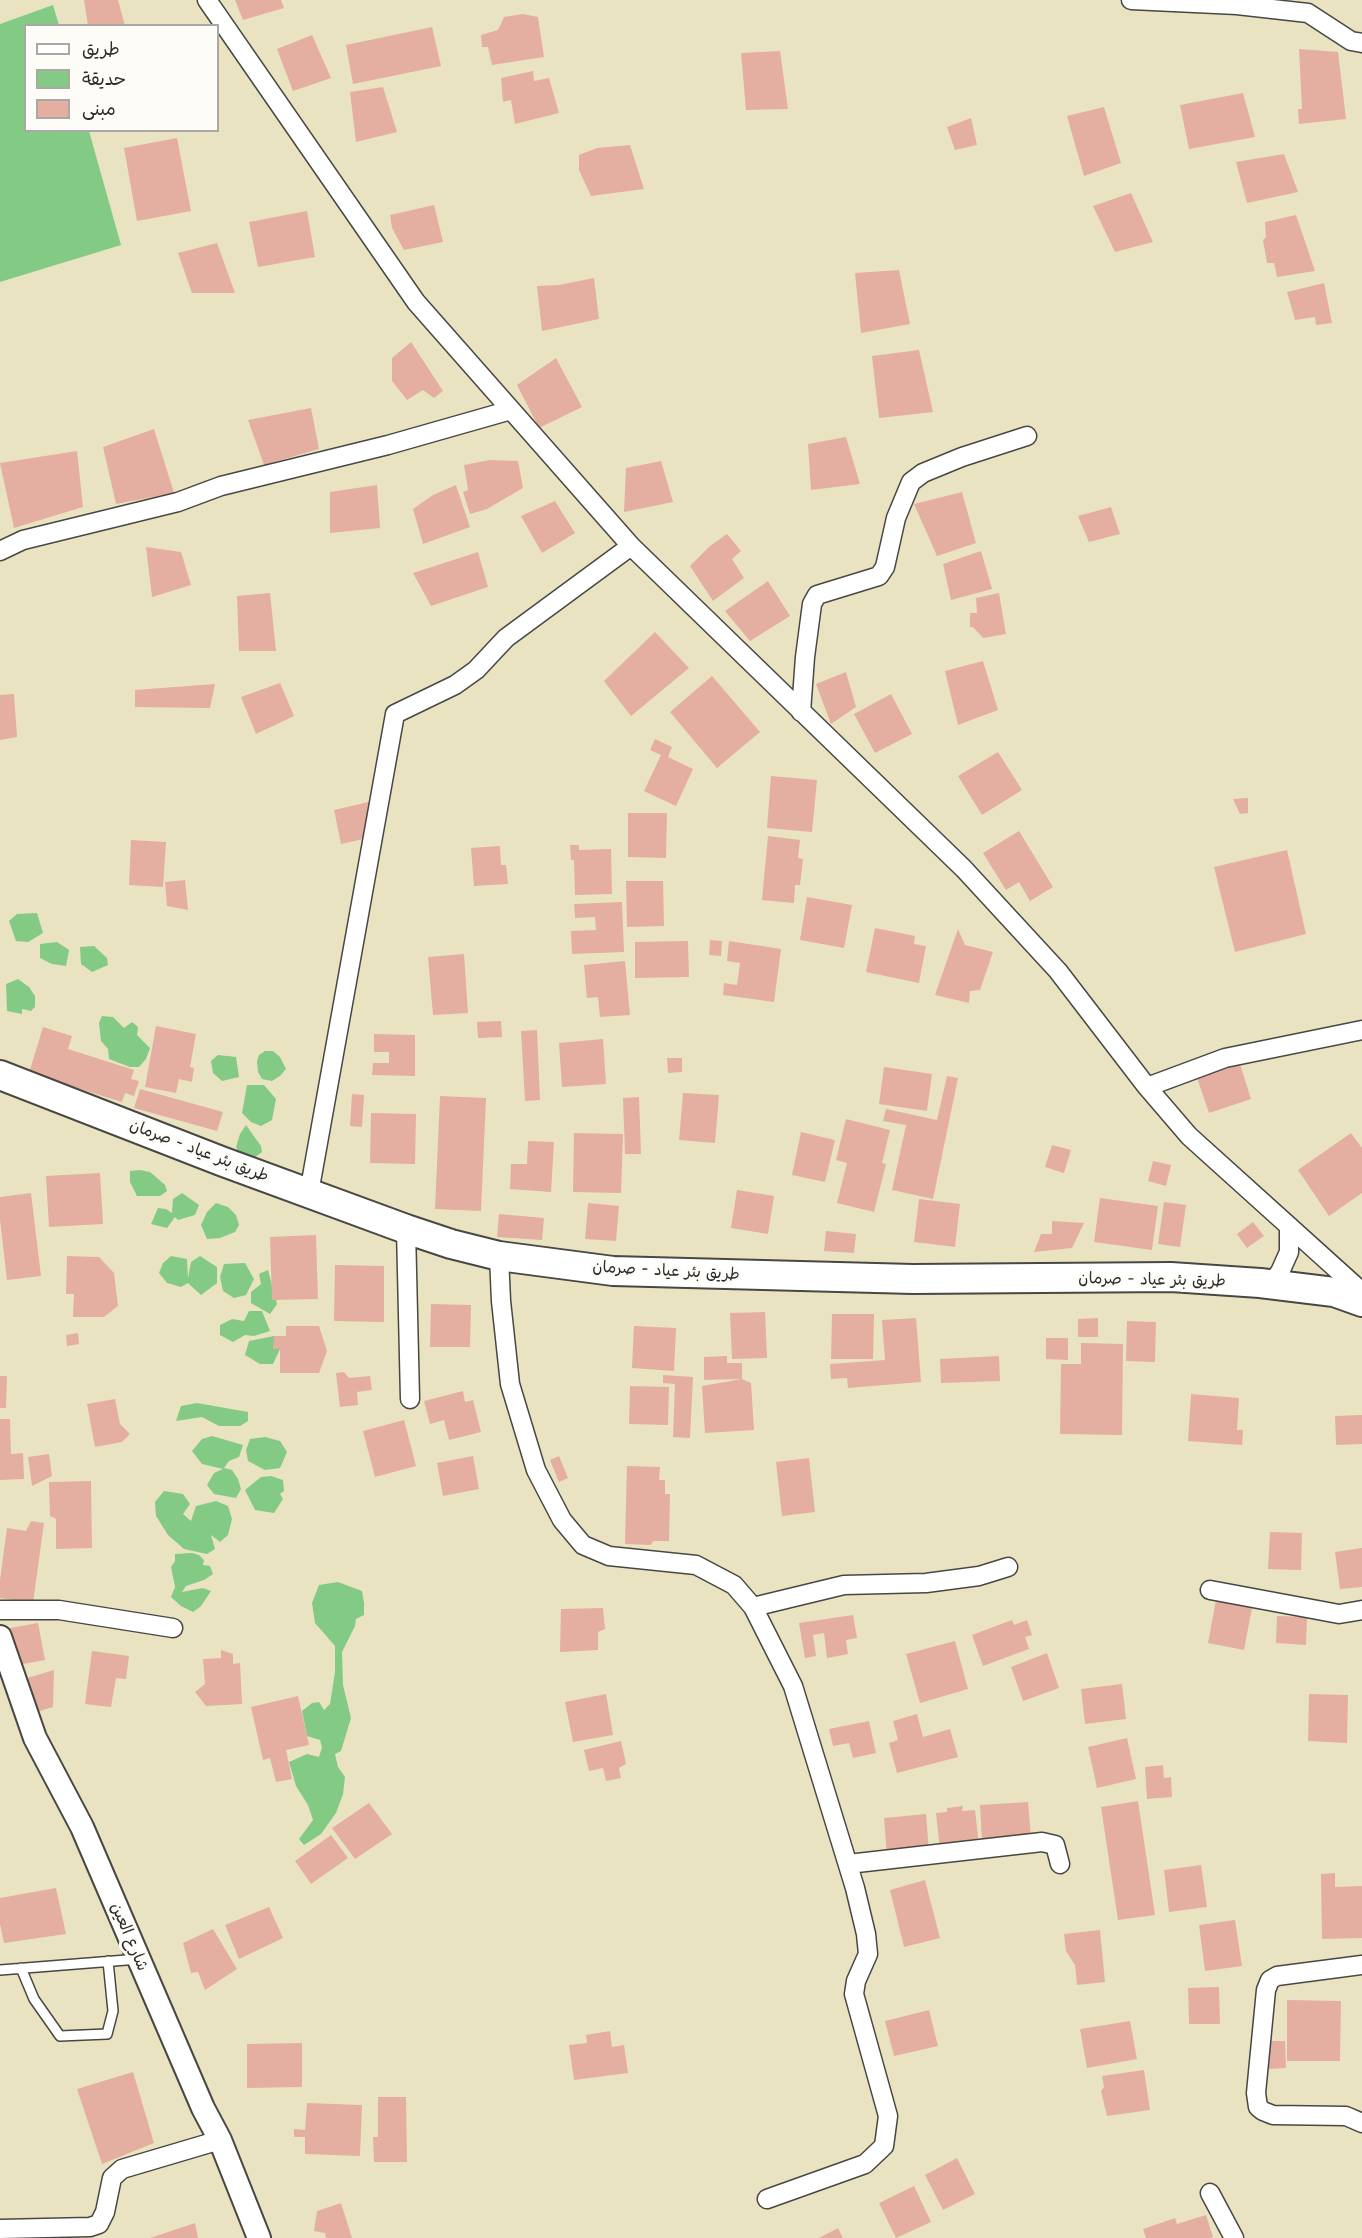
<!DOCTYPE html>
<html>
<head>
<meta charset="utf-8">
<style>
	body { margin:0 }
	#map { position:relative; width:1362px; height:2238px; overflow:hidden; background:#eae3c2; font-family:"Playpen Sans","Playpen Sans Arabic",sans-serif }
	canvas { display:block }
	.legend { position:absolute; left:24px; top:24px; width:195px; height:108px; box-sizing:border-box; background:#fdfcf7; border:2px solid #a9a8a5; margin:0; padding:8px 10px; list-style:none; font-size:18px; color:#2b2b2b }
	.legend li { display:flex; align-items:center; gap:12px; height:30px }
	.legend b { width:30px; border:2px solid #a9a8a5 }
</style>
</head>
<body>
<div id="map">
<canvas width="1362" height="2238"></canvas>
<ul class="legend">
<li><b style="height:8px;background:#fff"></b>طريق</li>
<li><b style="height:16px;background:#83ca85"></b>حديقة</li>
<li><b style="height:16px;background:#e4afa0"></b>مبنى</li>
</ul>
</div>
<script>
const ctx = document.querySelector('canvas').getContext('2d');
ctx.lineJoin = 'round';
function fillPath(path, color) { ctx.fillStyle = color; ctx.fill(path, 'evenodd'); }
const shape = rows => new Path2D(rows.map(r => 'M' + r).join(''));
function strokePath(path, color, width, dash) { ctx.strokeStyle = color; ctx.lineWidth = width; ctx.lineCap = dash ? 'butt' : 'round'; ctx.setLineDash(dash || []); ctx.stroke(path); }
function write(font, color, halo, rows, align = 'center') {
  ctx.font = font + ' "Playpen Sans","Playpen Sans Arabic",sans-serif'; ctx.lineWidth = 6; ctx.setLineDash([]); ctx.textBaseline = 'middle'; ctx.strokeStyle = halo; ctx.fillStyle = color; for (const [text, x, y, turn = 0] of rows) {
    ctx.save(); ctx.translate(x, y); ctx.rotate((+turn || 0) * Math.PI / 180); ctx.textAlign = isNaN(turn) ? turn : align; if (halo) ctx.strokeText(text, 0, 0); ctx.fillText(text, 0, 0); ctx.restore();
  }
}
fillPath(shape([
	[53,5,59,25,26,26,26,130,89,131,121,245,0,282,0,24],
	[37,913,43,933,28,942,16,941,9,921,17,914],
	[57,942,69,950,66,966,52,964,40,958,40,944],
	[94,946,107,958,108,965,92,972,81,964,80,947],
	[18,979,29,987,35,996,35,1007,31,1011,22,1009,22,1014,7,1011,6,984],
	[102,1016,113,1017,124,1028,132,1022,138,1027,137,1035,150,1048,146,1059,139,1067,130,1067,109,1059,108,1049,101,1041,99,1023],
	[265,1051,273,1051,280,1057,286,1069,280,1076,272,1081,262,1079,258,1072,257,1061,259,1055],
	[218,1055,236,1057,239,1077,222,1081,213,1073,211,1061],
	[247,1085,264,1085,276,1099,272,1120,261,1126,251,1122,242,1113],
	[246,1125,261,1146,262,1152,254,1158,243,1161,236,1147,240,1134],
	[140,1170,150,1172,165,1185,167,1191,160,1196,137,1196,130,1182,130,1171],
	[182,1193,199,1205,195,1215,178,1220,175,1217,167,1228,151,1224,158,1208,166,1209,172,1213,173,1199],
	[216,1203,228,1207,236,1215,239,1225,235,1232,220,1238,207,1239,201,1225,207,1212],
	[171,1256,187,1259,188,1278,191,1262,200,1256,217,1267,217,1283,201,1295,188,1283,181,1287,167,1283,159,1273,163,1263],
	[245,1263,254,1279,246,1295,234,1298,223,1291,220,1277,224,1264],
	[268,1270,277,1304,270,1314,251,1303,251,1292,261,1284,259,1274],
	[249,1311,262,1311,270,1331,254,1336,245,1335,233,1342,220,1335,220,1325,232,1319,244,1321],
	[274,1336,280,1349,273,1364,260,1364,245,1355,249,1341],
	[197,1403,248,1412,248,1421,240,1426,219,1426,202,1417,176,1421,181,1406],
	[212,1436,243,1445,239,1457,229,1461,224,1468,232,1470,238,1479,241,1489,236,1498,214,1494,207,1485,214,1473,223,1469,202,1464,192,1451,202,1439],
	[265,1437,280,1441,287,1452,280,1468,265,1470,248,1461,246,1450,250,1439],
	[271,1476,283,1480,284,1491,280,1494,283,1499,274,1513,255,1510,245,1490,261,1477],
	[164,1491,183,1494,190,1504,183,1514,191,1521,196,1506,216,1501,228,1506,232,1519,228,1535,220,1542,211,1535,215,1549,207,1554,184,1549,168,1535,156,1516,155,1502],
	[192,1553,199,1555,204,1560,203,1565,210,1566,213,1574,204,1580,186,1586,182,1592,203,1588,211,1591,201,1606,193,1612,181,1606,171,1597,175,1587,171,1567,175,1561,175,1554],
	[338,1582,362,1591,364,1603,364,1615,356,1619,355,1626,342,1652,343,1685,351,1718,341,1751,335,1754,338,1767,345,1777,343,1794,336,1813,321,1834,304,1845,299,1839,313,1820,308,1805,296,1786,289,1762,307,1754,319,1757,322,1747,320,1740,307,1736,302,1711,312,1703,319,1702,324,1710,330,1704,335,1672,335,1646,315,1623,312,1603,319,1585]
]), '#83ca85');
fillPath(shape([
	[84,0,118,0,125,26,88,26],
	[235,0,281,0,284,8,243,20],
	[523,14,538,17,544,57,492,65,488,47,482,47,481,35,498,30,504,17],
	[432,27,441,66,353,84,346,45],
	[312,35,331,78,293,91,277,49],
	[1299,49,1338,52,1346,119,1299,124,1298,109,1302,109],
	[780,51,788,109,746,110,741,53],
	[533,71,534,81,549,78,559,113,515,124,511,100,503,102,501,78],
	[383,87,397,132,356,142,350,92],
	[1243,93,1255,137,1189,149,1180,105],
	[1104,107,1121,163,1084,176,1067,116],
	[971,118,977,145,955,150,947,127],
	[177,138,191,211,137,221,124,148],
	[630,145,644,189,591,196,579,170,579,155,597,148],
	[1284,154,1298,192,1247,203,1236,162],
	[1131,193,1153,242,1115,252,1093,206],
	[434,205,443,242,404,250,392,228,390,215],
	[307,211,315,257,258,267,249,222],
	[1296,215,1315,271,1277,277,1274,263,1267,263,1263,240,1266,237,1265,222],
	[217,243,235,293,192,293,178,253],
	[899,270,910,324,861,333,855,273],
	[594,278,599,319,542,331,537,286,559,285],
	[1324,283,1332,323,1316,325,1315,317,1295,320,1287,292],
	[411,342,443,391,434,398,423,390,407,400,392,381,392,358],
	[919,350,933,412,879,418,872,356],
	[556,358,582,407,539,428,517,385],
	[311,408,319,449,264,465,248,420],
	[154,429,174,493,116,504,103,447],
	[846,437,860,484,811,490,808,444],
	[77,451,83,507,14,528,0,463],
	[490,460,518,461,523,488,487,509,470,514,463,492,468,490,464,465],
	[661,461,673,502,624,512,626,468],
	[377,485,380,528,330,533,330,492],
	[456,485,470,527,423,544,413,509,433,495],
	[962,492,976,543,937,556,914,504],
	[555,501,575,533,542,553,521,516],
	[1111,507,1120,534,1089,542,1078,516],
	[727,534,741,551,732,559,744,578,713,601,690,566,710,546],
	[146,547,181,552,191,585,152,597],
	[981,551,992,589,951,600,943,564],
	[478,552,488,587,431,606,413,573],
	[768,581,790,616,750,641,725,611],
	[270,593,276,651,239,651,237,596],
	[999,593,1006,634,983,638,973,627,970,627,970,613,977,613,976,598],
	[655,632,689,668,631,716,604,681],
	[983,661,998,710,958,725,945,671],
	[846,672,856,707,831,724,816,684],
	[712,676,760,732,717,768,670,712],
	[280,683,294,716,256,734,241,697],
	[215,684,210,708,135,707,135,690],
	[14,694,17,737,0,740,0,695],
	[891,694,912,734,875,753,854,714],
	[655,739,672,747,668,757,693,769,676,806,644,791,661,755,650,750],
	[998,752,1022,790,982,815,958,776],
	[771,776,817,780,812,832,767,828],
	[1248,798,1248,813,1240,814,1233,799],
	[373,801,381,835,341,844,334,810],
	[628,813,667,813,666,858,628,857],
	[1019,831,1053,887,1030,901,1019,882,1006,890,983,853],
	[768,836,800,840,798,858,803,859,800,885,795,885,794,903,762,900],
	[131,840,166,842,163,887,129,885],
	[570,845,579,845,579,850,611,849,612,894,575,895,574,860,571,860],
	[500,846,501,865,506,865,508,884,474,886,471,848],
	[1287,850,1306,934,1235,952,1214,867],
	[185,880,188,910,167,906,165,882],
	[626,881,663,881,664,926,627,927],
	[807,897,852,905,844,948,800,940],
	[622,902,624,952,572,954,571,931,596,930,595,917,575,918,574,904],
	[875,928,915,936,914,944,926,946,919,983,866,972],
	[958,929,965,945,993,952,980,990,970,991,969,1003,935,995],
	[710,940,722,941,721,956,709,955],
	[688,941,689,977,635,978,635,942],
	[729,941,781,949,774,1002,723,995,724,983,737,985,740,963,727,961],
	[464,954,468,1013,433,1015,428,957],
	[625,961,630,1015,600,1017,598,997,587,998,584,965],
	[501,1021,502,1037,478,1038,477,1022],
	[156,1026,196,1034,190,1067,194,1068,192,1082,179,1079,176,1093,145,1087],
	[43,1027,72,1036,68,1049,134,1070,131,1079,139,1081,134,1096,125,1093,122,1102,29,1073],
	[537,1030,540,1100,525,1101,521,1031],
	[374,1034,415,1035,415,1076,372,1075,373,1063,389,1063,389,1052,374,1052],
	[603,1039,606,1084,562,1087,559,1043],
	[667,1058,682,1058,682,1072,668,1073],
	[1238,1058,1251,1099,1209,1113,1195,1072],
	[884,1067,932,1074,927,1111,879,1104],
	[947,1076,958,1078,933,1199,892,1190,906,1125,883,1121,886,1109,937,1120],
	[140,1089,223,1112,217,1131,134,1108],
	[683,1093,719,1095,715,1143,679,1140],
	[352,1094,364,1095,362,1127,350,1126],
	[440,1096,486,1098,481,1211,435,1209],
	[639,1097,641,1154,625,1154,623,1098],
	[371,1113,416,1114,415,1164,370,1163],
	[846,1119,890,1130,882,1163,886,1164,874,1212,837,1203,847,1163,836,1160],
	[801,1132,835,1140,825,1182,792,1175],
	[574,1133,623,1134,621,1193,573,1192],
	[1351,1133,1362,1148,1362,1193,1329,1216,1298,1170],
	[528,1141,554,1142,551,1192,510,1189,511,1164,527,1164],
	[1052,1145,1071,1150,1064,1173,1045,1167],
	[1153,1161,1171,1165,1166,1186,1148,1181],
	[100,1173,103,1224,49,1227,46,1176],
	[737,1190,774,1196,768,1234,731,1228],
	[31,1193,41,1276,7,1280,0,1220,0,1197],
	[1100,1198,1158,1206,1152,1250,1094,1242],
	[919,1199,960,1204,955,1247,914,1242],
	[1164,1202,1186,1205,1180,1247,1158,1244],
	[588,1203,619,1206,616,1241,585,1239],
	[499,1214,544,1218,542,1240,497,1237],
	[1052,1221,1084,1223,1072,1248,1034,1252,1041,1234,1052,1234],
	[1253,1222,1264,1236,1247,1248,1237,1234],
	[826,1231,856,1234,854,1253,824,1251],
	[316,1235,318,1299,272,1300,270,1237],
	[67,1256,99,1257,114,1273,118,1306,104,1317,73,1317,74,1294,66,1294],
	[335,1265,384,1266,384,1322,334,1321],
	[431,1304,471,1305,470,1347,430,1347],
	[765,1312,767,1358,732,1359,730,1313],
	[832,1314,874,1314,873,1359,831,1359],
	[916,1318,921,1382,848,1388,847,1378,831,1379,830,1364,885,1360,882,1320],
	[1098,1318,1098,1337,1078,1337,1078,1319],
	[1127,1321,1156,1322,1155,1362,1126,1361],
	[286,1326,319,1326,327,1351,319,1373,280,1373,280,1349,273,1349,274,1336,286,1336],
	[634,1326,676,1328,674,1371,632,1368],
	[78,1333,79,1344,67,1346,66,1335],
	[1046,1338,1068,1338,1068,1360,1046,1359],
	[1081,1343,1123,1344,1122,1435,1060,1434,1061,1364,1081,1364],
	[727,1356,727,1363,742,1363,742,1379,704,1380,704,1357],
	[999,1356,1000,1381,941,1383,940,1359],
	[344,1372,349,1378,370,1376,372,1390,357,1392,358,1405,340,1407,336,1373],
	[663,1375,693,1377,690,1438,673,1437,675,1384,663,1383],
	[0,1376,7,1376,6,1408,0,1408],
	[742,1379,751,1383,754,1430,705,1433,702,1386],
	[630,1386,669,1387,668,1425,629,1424],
	[463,1391,465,1402,473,1400,481,1432,449,1440,444,1420,430,1424,424,1401],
	[1191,1394,1239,1398,1237,1430,1243,1430,1242,1445,1188,1441],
	[115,1399,120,1424,130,1434,122,1442,95,1447,87,1404],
	[1362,1415,1362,1444,1336,1445,1335,1416],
	[0,1419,10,1419,11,1454,23,1453,24,1479,0,1480],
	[404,1420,416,1466,375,1477,363,1431],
	[49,1454,52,1476,32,1486,28,1457],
	[473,1456,479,1489,443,1496,437,1463],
	[559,1456,568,1478,559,1482,550,1460],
	[809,1458,815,1512,782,1516,776,1462],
	[627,1466,660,1467,659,1480,665,1480,665,1494,670,1494,669,1541,653,1541,651,1545,625,1544],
	[91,1481,92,1548,56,1549,56,1519,50,1516,49,1482],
	[31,1521,44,1523,33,1603,0,1598,0,1580,7,1528,26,1531],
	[1270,1532,1302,1533,1301,1570,1268,1569],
	[1362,1548,1362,1587,1340,1589,1335,1552],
	[1216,1600,1252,1608,1244,1650,1208,1643],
	[603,1608,605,1629,598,1632,598,1650,560,1652,561,1609],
	[853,1615,857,1638,846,1640,848,1654,827,1658,824,1633,813,1635,816,1656,805,1658,799,1623],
	[1277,1616,1307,1617,1306,1645,1276,1643],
	[1012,1620,1014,1625,1027,1620,1032,1635,1025,1637,1029,1649,983,1666,972,1635],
	[38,1623,45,1660,12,1666,5,1629],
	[955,1641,968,1689,920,1703,906,1654],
	[221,1650,233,1654,233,1664,240,1663,242,1704,206,1706,195,1692,205,1684,203,1659,221,1658],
	[92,1651,129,1656,126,1679,116,1678,111,1707,85,1704],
	[1047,1653,1059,1688,1023,1701,1011,1667],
	[54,1670,53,1707,33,1713,24,1679],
	[1122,1684,1126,1719,1085,1724,1081,1689],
	[606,1694,613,1735,573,1742,565,1702],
	[1309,1694,1348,1695,1347,1743,1308,1741],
	[298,1696,309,1745,286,1750,292,1779,276,1782,270,1758,263,1760,251,1707],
	[917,1714,923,1737,950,1729,958,1757,897,1773,889,1743,898,1740,893,1721],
	[869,1721,876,1753,853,1758,849,1743,833,1746,829,1729],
	[1127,1738,1136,1779,1097,1788,1088,1747],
	[621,1741,626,1764,619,1768,621,1778,606,1781,603,1768,589,1771,584,1750],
	[1163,1765,1164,1778,1171,1777,1172,1797,1147,1799,1145,1767],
	[1138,1801,1155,1915,1118,1920,1101,1807],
	[1028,1802,1031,1837,982,1840,980,1805],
	[369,1803,392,1834,355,1859,332,1828],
	[963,1806,962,1811,975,1810,979,1845,940,1850,936,1813,947,1812,947,1808],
	[926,1814,929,1852,887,1856,884,1818],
	[331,1835,348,1858,311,1884,295,1861],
	[1201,1865,1207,1907,1169,1912,1164,1870],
	[1335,1873,1335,1887,1362,1886,1362,1938,1322,1939,1321,1874],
	[925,1880,940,1938,904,1947,890,1890],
	[56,1888,66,1934,4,1943,0,1924,0,1898],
	[269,1907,283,1938,239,1959,225,1925],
	[1235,1920,1242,1966,1205,1971,1199,1925],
	[213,1929,237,1969,205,1990,198,1972,191,1973,183,1943],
	[1100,1930,1105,1982,1077,1985,1075,1965,1066,1951,1064,1934],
	[1219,1987,1220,2024,1189,2024,1188,1988],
	[1287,2000,1341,2001,1340,2061,1287,2061],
	[929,2010,938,2046,894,2056,885,2021],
	[1130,2021,1137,2059,1087,2068,1080,2029],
	[610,2031,612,2047,624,2045,628,2073,574,2080,569,2045,587,2043,586,2035],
	[1268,2041,1285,2041,1286,2068,1269,2069],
	[302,2043,302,2087,247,2088,247,2044],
	[1144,2070,1150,2110,1107,2116,1101,2091,1104,2087,1102,2076],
	[133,2072,154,2143,102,2164,77,2089],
	[378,2097,406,2097,407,2162,374,2162,373,2137,378,2137],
	[307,2103,362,2105,360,2156,305,2154,305,2137,294,2137,294,2129,305,2130],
	[957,2158,975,2194,943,2210,925,2175],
	[914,2186,931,2222,896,2238,879,2203],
	[341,2203,352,2238,326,2238,325,2233,314,2231,317,2211],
	[1206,2215,1213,2237,1210,2238,1146,2238,1143,2229,1175,2218,1177,2224],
	[195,2223,198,2238,150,2238],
	[838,2228,843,2238,819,2238]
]), '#e4afa0');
const service = shape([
	[21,1968,34,1999,60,2036,107,2034,113,2011,108,1961],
	[0,1970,139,1959]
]);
const minor = shape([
	[207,0,416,302,631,546,964,869,1058,971,1147,1087,1189,1136,1362,1292],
	[1131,0,1237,5,1308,13,1351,41,1362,43],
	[0,551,23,540,178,502,221,486,388,445,511,410],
	[801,712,805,657,812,604,817,595,879,576,885,567,896,518,911,482,923,473,962,457,1027,436],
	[1147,1087,1225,1058,1362,1030],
	[309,1193,395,714,455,685,476,670,506,638,631,546],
	[406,1229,410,1399],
	[499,1256,501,1301,510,1384,536,1470,562,1520,583,1545,609,1556,696,1565,734,1585,753,1607,793,1686,855,1888,866,1934,868,1954,856,1981,854,1994,888,2116,884,2146,865,2164,767,2199],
	[1270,1285,1280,1272,1289,1252,1289,1226],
	[1210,1590,1339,1614,1362,1610],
	[753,1607,844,1585,926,1583,979,1576,1008,1567],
	[0,1610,59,1610,173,1628],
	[848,1864,1042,1842,1055,1845,1060,1864],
	[1362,1965,1277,1976,1270,1980,1266,1990,1256,2093,1258,2107,1263,2111,1273,2115,1346,2116,1362,2123],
	[1210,2193,1234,2238],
	[0,2229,90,2227,99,2224,105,2212,112,2178,122,2169,220,2140]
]);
const tertiary = shape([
	[0,1637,35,1738,82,1827,203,2108,220,2140,259,2238]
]);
const trunk = shape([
	[0,1075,221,1161,406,1229,451,1244,499,1256,613,1271,913,1279,1171,1277,1260,1283,1334,1292,1362,1302]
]);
strokePath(service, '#484742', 12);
strokePath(minor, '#484742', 21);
strokePath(tertiary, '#484742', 26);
strokePath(trunk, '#484742', 32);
strokePath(service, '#fff', 9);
strokePath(minor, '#fff', 18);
strokePath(tertiary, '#fff', 22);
strokePath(trunk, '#fff', 28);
write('16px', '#2b2b2b', '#fdfcf7', [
	["طريق بئر عياد - صرمان",199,1151,21],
	["طريق بئر عياد - صرمان",666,1271,3],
	["طريق بئر عياد - صرمان",1152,1280,1],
	["شارع العين",129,1937,67]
]);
</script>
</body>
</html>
